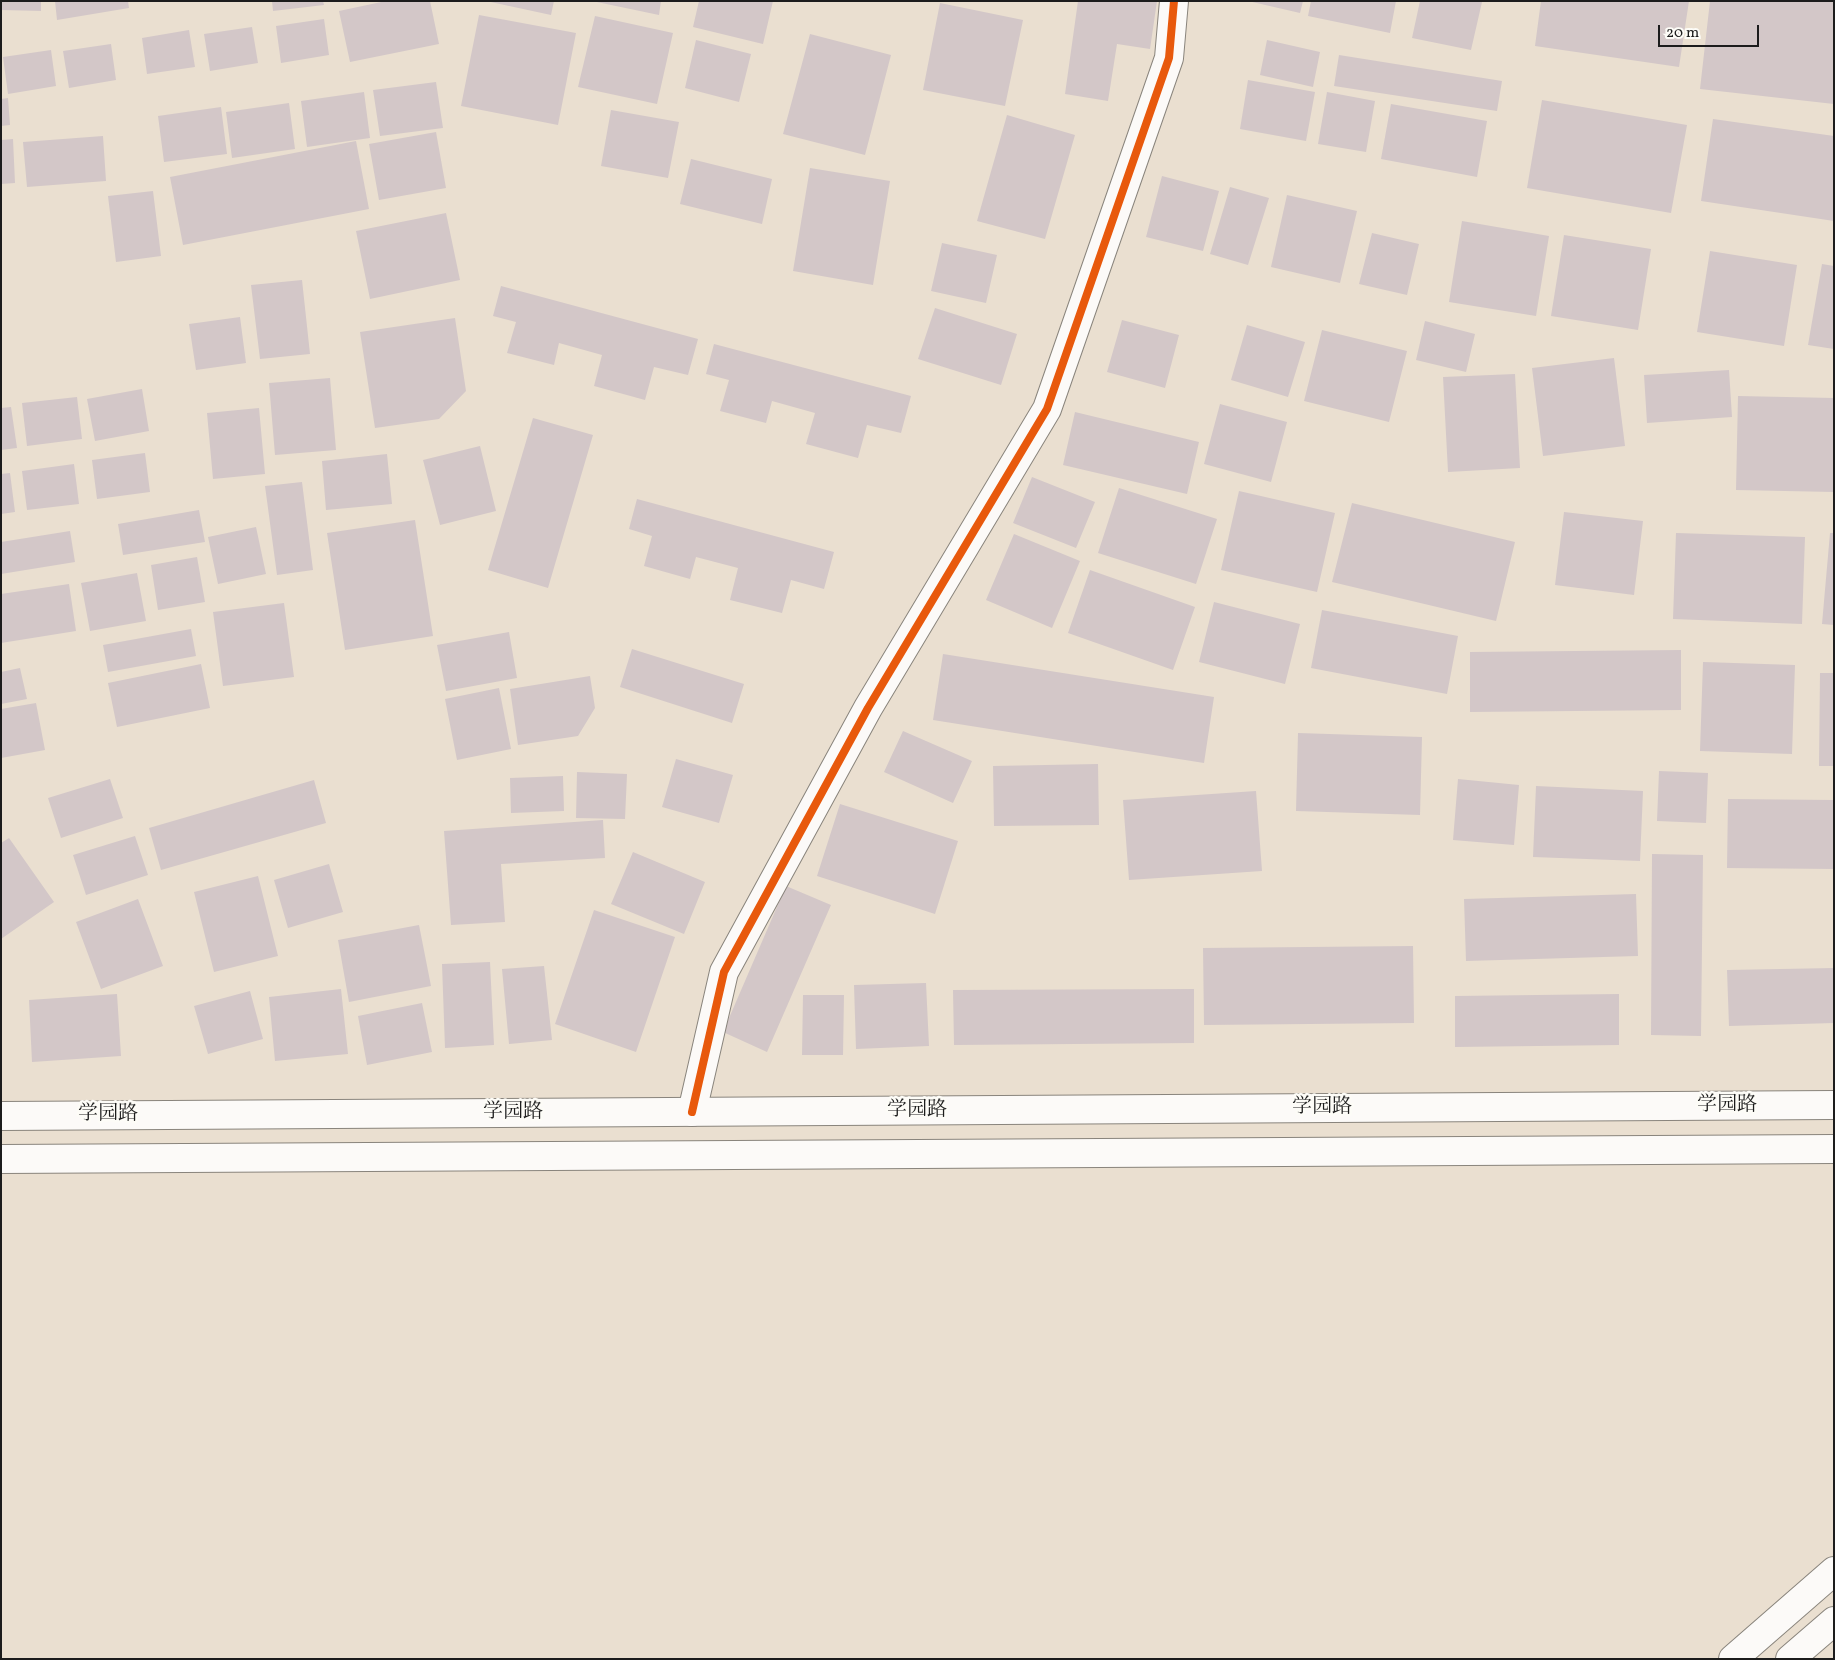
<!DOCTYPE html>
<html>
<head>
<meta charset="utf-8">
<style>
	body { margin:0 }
	#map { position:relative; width:1835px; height:1660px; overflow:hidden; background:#eadfd0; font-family:Vollkorn,serif }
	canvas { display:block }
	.frame { position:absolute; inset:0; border:2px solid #1c1c1c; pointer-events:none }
	.scale { position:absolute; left:1658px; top:25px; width:101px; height:22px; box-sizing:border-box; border:2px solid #1c1c1c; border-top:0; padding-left:6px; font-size:15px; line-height:18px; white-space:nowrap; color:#1c1c1c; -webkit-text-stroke:4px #fdfcf7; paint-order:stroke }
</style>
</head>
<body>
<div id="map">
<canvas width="1835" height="1660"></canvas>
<div class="frame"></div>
<div class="scale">20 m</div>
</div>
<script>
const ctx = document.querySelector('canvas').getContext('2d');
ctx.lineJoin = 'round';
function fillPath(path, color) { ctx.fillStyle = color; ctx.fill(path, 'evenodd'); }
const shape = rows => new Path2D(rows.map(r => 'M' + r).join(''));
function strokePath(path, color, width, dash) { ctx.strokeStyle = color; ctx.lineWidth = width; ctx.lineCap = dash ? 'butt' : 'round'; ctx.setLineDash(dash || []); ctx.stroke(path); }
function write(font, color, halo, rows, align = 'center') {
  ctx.font = font + ' Vollkorn,"Noto Serif SC",serif'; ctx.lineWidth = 5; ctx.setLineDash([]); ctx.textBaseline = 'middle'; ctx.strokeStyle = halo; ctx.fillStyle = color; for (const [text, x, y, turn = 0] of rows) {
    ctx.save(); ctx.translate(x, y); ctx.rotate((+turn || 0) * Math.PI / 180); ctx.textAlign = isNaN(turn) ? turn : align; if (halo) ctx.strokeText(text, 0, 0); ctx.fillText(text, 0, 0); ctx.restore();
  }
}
fillPath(shape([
	[1,1,41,1,41,11,1,10],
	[55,1,128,1,129,8,57,20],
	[272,1,323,1,324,5,273,11],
	[386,1,430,1,439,44,350,62,339,11],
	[486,1,554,1,551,15],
	[592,1,661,1,659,15],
	[699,1,773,1,763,44,693,27],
	[1078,1,1157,1,1150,49,1117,44,1108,101,1065,94],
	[1248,1,1303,1,1300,13],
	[1311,1,1396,1,1390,33,1308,16],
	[1420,1,1482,2,1471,50,1412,38],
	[1541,1,1689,1,1679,67,1535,46],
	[1710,1,1834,1,1834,104,1700,89],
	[940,3,1023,20,1005,106,923,90],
	[479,15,576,33,558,125,461,106],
	[595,16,673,33,657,104,578,87],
	[324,19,329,55,281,63,276,26],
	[252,27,258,63,210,71,204,34],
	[189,30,195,67,147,74,142,38],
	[810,34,891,55,865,155,783,134],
	[696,40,751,54,739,102,685,88],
	[1267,40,1320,52,1313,87,1260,75],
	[111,44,116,80,69,88,63,51],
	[51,50,56,86,8,94,3,57],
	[1339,55,1502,81,1497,111,1334,86],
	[1248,80,1315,92,1306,141,1240,129],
	[436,82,443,128,380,136,373,90],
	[364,92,370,138,307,147,301,101],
	[1327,92,1375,101,1366,152,1318,144],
	[8,98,10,125,1,126,1,99],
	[1542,100,1687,125,1671,213,1527,188],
	[289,103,295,149,232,158,226,112],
	[1391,104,1487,121,1477,177,1381,159],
	[221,107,227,154,164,162,158,116],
	[611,110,679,122,668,178,601,166],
	[1007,115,1075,135,1045,239,977,221],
	[1713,119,1834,136,1834,221,1701,201],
	[436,132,446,188,379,200,369,144],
	[103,136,106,181,27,187,23,142],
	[13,139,15,183,1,184,1,140],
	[356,141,369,209,183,245,170,177],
	[691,159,772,179,762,224,680,204],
	[810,168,890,181,873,285,793,271],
	[1162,176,1219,191,1203,251,1146,237],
	[1230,187,1269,198,1248,265,1210,254],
	[153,191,161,256,116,262,108,196],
	[1287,195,1357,211,1340,283,1271,267],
	[446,213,460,280,370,299,356,231],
	[1462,221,1549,236,1536,316,1449,302],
	[1372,233,1419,244,1407,295,1359,284],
	[1564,235,1651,249,1638,330,1551,316],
	[942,243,997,255,986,303,931,291],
	[1710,251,1797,265,1784,346,1697,332],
	[1822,264,1834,266,1834,349,1808,345],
	[302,280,310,354,260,359,251,285],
	[501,286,698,339,688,375,654,367,645,400,594,386,602,355,559,343,554,365,507,353,516,322,493,316],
	[935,308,1017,334,1001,385,918,359],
	[240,317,246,363,196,370,189,324],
	[455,318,466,391,439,419,375,428,360,332],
	[1122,320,1179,335,1165,388,1107,372],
	[1425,321,1475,334,1466,372,1416,360],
	[1247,325,1305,342,1288,397,1231,380],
	[1322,330,1407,351,1389,422,1304,401],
	[714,344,911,396,901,433,867,425,858,458,806,444,815,413,772,401,766,423,720,411,729,380,706,374],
	[1614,358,1625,446,1543,456,1532,368],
	[1729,370,1732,417,1647,423,1644,375],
	[1515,374,1520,468,1448,472,1443,377],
	[330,378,336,450,275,455,269,383],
	[142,389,149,431,95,441,87,399],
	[1738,396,1834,398,1834,492,1736,490],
	[77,397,82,439,27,446,22,403],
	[1220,404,1287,422,1271,482,1204,464],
	[11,407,17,448,1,450,1,408],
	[259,408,265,474,213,479,207,413],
	[1075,412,1199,442,1187,494,1063,465],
	[533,418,593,435,548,588,488,570],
	[480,446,496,511,440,525,423,460],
	[145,453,150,492,97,499,92,460],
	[387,454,392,504,326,510,322,461],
	[74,464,79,504,27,510,22,471],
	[10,473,15,512,1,514,1,474],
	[1032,477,1095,502,1076,548,1013,523],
	[302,482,313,570,277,575,265,486],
	[1119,488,1217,519,1196,584,1098,553],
	[1239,491,1335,513,1317,592,1221,570],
	[637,499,834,552,824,589,791,580,782,613,730,600,738,568,696,557,690,579,644,566,652,536,629,529],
	[1352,503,1515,542,1496,621,1332,582],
	[199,510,205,542,123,555,118,524],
	[1564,512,1643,521,1634,595,1555,585],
	[415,520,433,636,345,650,327,533],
	[256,527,266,574,218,584,208,537],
	[70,531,75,562,1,574,1,542],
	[1676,533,1805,537,1802,624,1673,619],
	[1830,533,1834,533,1834,625,1822,624],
	[1014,534,1080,561,1052,628,986,600],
	[197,557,205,602,158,610,151,565],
	[1090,570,1195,607,1173,670,1068,633],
	[137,573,146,621,90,631,81,583],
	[69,584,76,631,1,643,1,594],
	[1214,602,1300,624,1285,684,1199,662],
	[284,603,294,677,223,686,213,612],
	[1322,610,1458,636,1447,694,1311,668],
	[191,629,196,656,108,672,103,645],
	[509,632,517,678,446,691,437,645],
	[632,649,744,684,732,723,620,687],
	[1681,650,1681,710,1470,712,1470,652],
	[943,654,1214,697,1204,763,933,720],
	[1703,662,1795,665,1792,754,1700,751],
	[201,664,210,708,117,727,108,683],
	[20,668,27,699,1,704,1,672],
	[1820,673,1834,673,1834,766,1819,766],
	[590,676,595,708,578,736,518,745,510,689],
	[499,688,511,749,457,760,445,699],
	[36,703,45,750,1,758,1,709],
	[903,731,972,761,953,803,884,772],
	[1298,733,1422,737,1420,815,1296,811],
	[676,759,733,775,719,823,662,807],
	[1098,764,1099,825,994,826,993,766],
	[1659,771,1708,773,1706,823,1657,821],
	[577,772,627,774,625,819,576,818],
	[563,776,564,811,511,813,510,778],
	[110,779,123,818,61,838,48,798],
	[1458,779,1519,785,1514,845,1453,840],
	[314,780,326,823,161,870,149,828],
	[1536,786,1643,791,1640,861,1533,857],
	[1256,791,1262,871,1129,880,1123,800],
	[1728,799,1834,800,1834,869,1727,868],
	[840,804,958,841,935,914,817,876],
	[603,820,605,858,501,864,505,922,451,925,444,831],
	[135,836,148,875,86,895,73,855],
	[9,838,54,902,1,939,1,843],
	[633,852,705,882,684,934,611,904],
	[1652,854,1703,855,1701,1036,1651,1035],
	[329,864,343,912,288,928,274,880],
	[258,876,278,956,214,972,194,892],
	[786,886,831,905,767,1052,723,1032],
	[1636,894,1638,956,1466,961,1464,899],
	[138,899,163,966,101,989,76,922],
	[594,910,675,937,636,1052,555,1024],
	[419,925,431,986,349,1002,338,940],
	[1413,946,1414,1023,1204,1025,1203,948],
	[490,962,494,1045,445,1048,442,964],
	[544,966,552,1040,509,1044,502,969],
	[1834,968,1834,1023,1729,1026,1727,970],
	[926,983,929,1046,856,1049,854,985],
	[341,989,348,1054,275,1061,269,997],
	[1194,989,1194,1043,954,1045,953,990],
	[250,991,263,1039,208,1054,194,1006],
	[117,994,121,1056,32,1062,29,1000],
	[1619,994,1619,1045,1455,1047,1455,996],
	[803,995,844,995,843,1055,802,1055],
	[422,1003,432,1052,367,1065,358,1016]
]), '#d3c7c8');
const minor = shape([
	[692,1112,724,972,868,708,1047,409,1169,58,1174,1]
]);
const major = shape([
	[1,1116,1834,1105],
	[1,1159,1834,1149],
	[1733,1659,1834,1571],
	[1790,1659,1834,1621]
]);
strokePath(minor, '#89847c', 30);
strokePath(major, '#89847c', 30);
strokePath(minor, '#fcfaf8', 28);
strokePath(major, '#fcfaf8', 28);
strokePath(shape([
	[692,1112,724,972,868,708,1047,409,1169,58,1174,1]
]), '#e8590c', 8);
write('20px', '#1c1c1c', '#fdfcf7', [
	["学园路",1727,1106],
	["学园路",1322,1108],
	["学园路",917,1111],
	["学园路",513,1113],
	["学园路",108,1115]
]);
</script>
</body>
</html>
